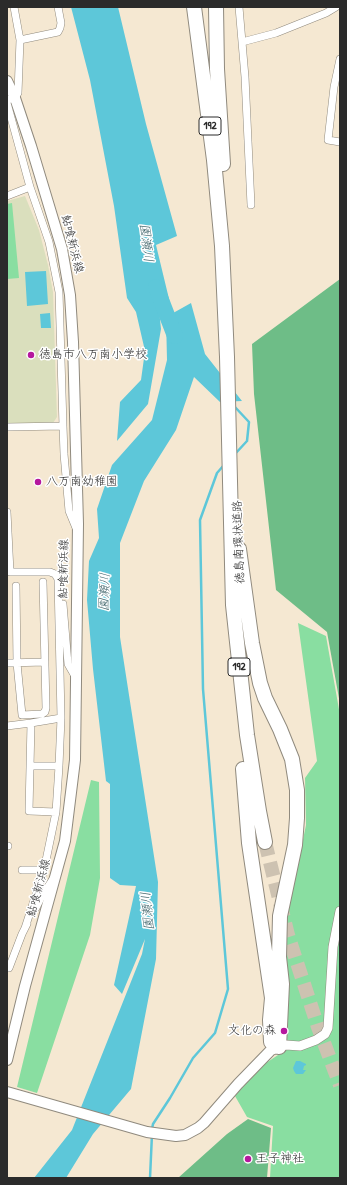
<!DOCTYPE html>
<html>
<head>
<meta charset="utf-8">
<style>
	body { margin:0 }
	#map { position:relative; width:347px; height:1185px; overflow:hidden; background:#f5e8d2; font-family:"Patrick Hand",sans-serif }
	canvas { display:block }
	.frame { position:absolute; inset:0; border:8px solid #2b2b2b; pointer-events:none }
</style>
</head>
<body>
<div id="map">
<canvas width="347" height="1185"></canvas>
<div class="frame"></div>
</div>
<script>
const ctx = document.querySelector('canvas').getContext('2d');
ctx.lineJoin = 'round';
function fillPath(path, color) { ctx.fillStyle = color; ctx.fill(path, 'evenodd'); }
const shape = rows => new Path2D(rows.map(r => 'M' + r).join(''));
function strokePath(path, color, width, dash) { ctx.strokeStyle = color; ctx.lineWidth = width; ctx.lineCap = dash ? 'butt' : 'round'; ctx.setLineDash(dash || []); ctx.stroke(path); }
function write(font, color, halo, rows, align = 'center') {
  ctx.font = font + ' "Patrick Hand","Klee One",sans-serif'; ctx.lineWidth = 3; ctx.setLineDash([]); ctx.textBaseline = 'middle'; ctx.strokeStyle = halo; ctx.fillStyle = color; for (const [text, x, y, turn = 0] of rows) {
    ctx.save(); ctx.translate(x, y); ctx.rotate((+turn || 0) * Math.PI / 180); ctx.textAlign = isNaN(turn) ? turn : align; if (halo) ctx.strokeText(text, 0, 0); ctx.fillText(text, 0, 0); ctx.restore();
  }
}
fillPath(shape([
	[25,196,39,230,48,265,53,292,57,417,53,423,7,423,7,201]
]), '#dadfbd');
fillPath(shape([
	[12,203,19,278,7,279,7,204],
	[298,623,326,636,340,715,340,1178,270,1178,273,1126,247,1117,235,1096,257,1069,284,1051,282,934,290,903,306,825,305,778,317,761],
	[91,780,99,782,100,878,90,935,37,1093,17,1087]
]), '#89dea1');
fillPath(shape([
	[340,279,340,704,327,632,276,590,254,394,252,344],
	[248,1119,271,1128,267,1178,178,1178,227,1134]
]), '#6ebd87');
fillPath(shape([
	[71,7,118,7,146,124,177,236,156,245,170,303,159,310,161,329,148,404,117,441,120,402,141,380,145,351,136,312,127,298,114,206,90,80],
	[46,271,48,304,27,306,25,272],
	[191,303,205,354,242,401,220,402,194,377,176,430,144,481,120,543,120,637,158,882,156,959,131,1089,93,1134,66,1178,34,1178,72,1130,142,954,145,939,122,994,114,985,136,886,120,885,110,878,110,784,106,781,93,669,87,600,89,561,99,538,97,509,112,465,152,420,167,360,166,317],
	[50,313,51,328,41,328,40,314],
	[296,1061,300,1061,306,1064,306,1065,304,1066,303,1070,306,1070,303,1074,296,1074,294,1071,293,1068]
]), '#5dc7d9');
strokePath(shape([
	[234,406,249,422,247,441,235,454],
	[152,1129,153,1124,170,1098,193,1058,215,1033,228,989,203,689,200,520,217,473,224,465],
	[150,1178,152,1134]
]), '#5dc7d9', 2.5);
strokePath(shape([
	[156,287,175,336]
]), '#5dc7d9', 16);
strokePath(shape([
	[265,842,288,935,318,1027,340,1085]
]), '#cdc2b1', 14, [14, 7]);
const minor = shape([
	[14,7,20,40],
	[239,7,245,77,251,205],
	[242,42,276,33,326,13,336,7],
	[340,59,334,87,328,140,340,142],
	[7,100,15,98,18,93,20,40,58,32,60,28,61,23,58,7],
	[7,103,30,187,7,196],
	[30,187,49,242,59,292,63,426],
	[7,427,63,426,64,454,69,511,76,528],
	[7,512,10,572,50,572,55,574,58,579,59,582],
	[16,586,17,663,22,715,42,714,45,712,46,708,43,582],
	[63,604,68,664,76,678],
	[7,663,45,662],
	[31,723,61,718],
	[7,726,31,723,29,811,56,812],
	[30,766,59,766],
	[7,846,8,846],
	[22,870,44,870],
	[36,908,43,894,53,879],
	[25,928,44,870,56,812,59,766,61,718,58,579],
	[7,968,9,968,22,934,27,924]
]);
const tertiary = shape([
	[279,1047,286,1045,300,1046,316,1040,325,1034,328,1028,333,947,340,911]
]);
const secondary = shape([
	[7,81,15,98,31,146,62,249,70,295,73,342,78,524,75,760,65,841,25,986,7,1060],
	[7,1092,147,1132,176,1136,185,1135,198,1128,204,1123,238,1084,271,1050,279,1047]
]);
const motorway = shape([
	[194,7,214,160,222,246,227,357,233,605,247,735,259,811,265,842],
	[216,7,217,69,223,164],
	[239,549,252,643,260,683,265,698,280,729,292,759,297,790,297,818,295,845,280,916,279,957,282,984,279,1047],
	[243,769,249,843,272,998,270,1020,271,1042]
]);
strokePath(minor, '#908a7e', 8);
strokePath(tertiary, '#908a7e', 10);
strokePath(secondary, '#908a7e', 12);
strokePath(motorway, '#908a7e', 16);
strokePath(minor, '#fff', 7);
strokePath(tertiary, '#fff', 9);
strokePath(secondary, '#fff', 10);
strokePath(motorway, '#fff', 14);
for (const [x, y, r, color] of [
	[31,355,4,"#b5179e"],
	[38,482,4,"#b5179e"],
	[284,1031,4,"#b5179e"],
	[248,1159,4,"#b5179e"]
]) { const dot = new Path2D(); dot.arc(x, y, r, 0, 2 * Math.PI); ctx.fillStyle = color; ctx.fill(dot); strokePath(dot, '#fff', 1.5); }
for (const [x, y, w] of [
	[210,126,22],
	[239,667,22]
]) { const box = new Path2D(); box.roundRect(x - w / 2, y - 9, w, 18, 3); ctx.fillStyle = '#fff'; ctx.fill(box); strokePath(box, '#2b2b2b', 1); }
write('bold 11px', '#2b2b2b', null, [
	["192",210,126],
	["192",239,667]
]);
write('12px', '#2b2b2b', '#fff', [
	["鮎喰新浜線",72,244,76],
	["徳島南環状道路",239,542,-92],
	["鮎喰新浜線",64,569,-89],
	["鮎喰新浜線",39,888,-75]
]);
write('12px', '#2b2b2b', '#fff', [
	["徳島市八万南小学校",39,355],
	["八万南幼稚園",46,482],
	["文化の森",276,1031,"right"],
	["王子神社",256,1159]
], 'left');
write('italic 13px', '#3c6268', '#fff', [
	["園瀬川",146,243,83],
	["園瀬川",105,592,-88],
	["園瀬川",148,911,-96]
]);
</script>
</body>
</html>
